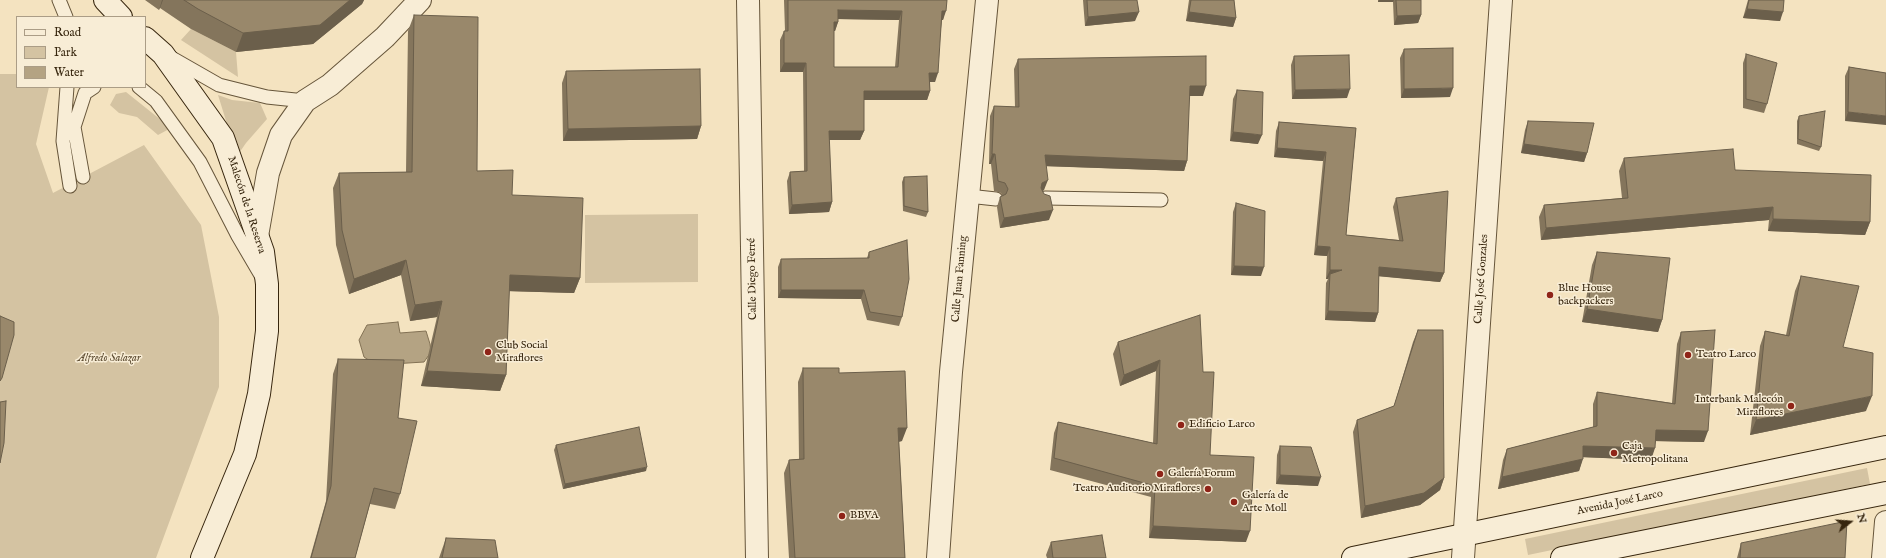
<!DOCTYPE html>
<html>
<head>
<meta charset="utf-8">
<style>
	body { margin:0 }
	#map { position:relative; width:1886px; height:558px; overflow:hidden; background:#f4e3c0; font-family:"IM FELL English",serif }
	canvas { display:block }
	.legend { position:absolute; left:16px; top:16px; width:130px; height:72px; box-sizing:border-box; background:#f8edd6; border:1px solid #ab9d86; margin:0; padding:5px 7px; list-style:none; font-size:12px; color:#37260e }
	.legend li { display:flex; align-items:center; gap:8px; height:20px }
	.legend b { width:20px; border:1px solid #ab9d86 }
	.north { position:absolute; left:1830px; top:502px; width:40px; height:40px; -webkit-text-stroke:3px #f8edd6; paint-order:stroke; rotate:73deg; font-size:11px; font-weight:700; line-height:16px; text-align:center; color:#37260e }
	.north::after { content:''; display:block; margin:auto; width:14px; height:18px; background:#37260e; clip-path:polygon(50% 0,100% 100%,50% 72%,0 100%) }
</style>
</head>
<body>
<div id="map">
<canvas width="1886" height="558"></canvas>
<ul class="legend">
<li><b style="height:5px;background:#f8edd6"></b>Road</li>
<li><b style="height:11px;background:#d4c3a2"></b>Park</li>
<li><b style="height:11px;background:#b4a383"></b>Water</li>
</ul>
<div class="north">N</div>
</div>
<script>
const ctx = document.querySelector('canvas').getContext('2d');
ctx.lineJoin = 'round';
function fillPath(path, color) { ctx.fillStyle = color; ctx.fill(path, 'evenodd'); }
const shape = rows => new Path2D(rows.map(r => 'M' + r).join(''));
function strokePath(path, color, width, dash) { ctx.strokeStyle = color; ctx.lineWidth = width; ctx.lineCap = dash ? 'butt' : 'round'; ctx.setLineDash(dash || []); ctx.stroke(path); }
function write(font, color, halo, rows, align = 'center') {
  ctx.font = font + ' "IM FELL English",serif'; ctx.lineWidth = 3; ctx.setLineDash([]); ctx.textBaseline = 'middle'; ctx.strokeStyle = halo; ctx.fillStyle = color; for (const [text, x, y, turn = 0] of rows) {
    ctx.save(); ctx.translate(x, y); ctx.rotate((+turn || 0) * Math.PI / 180); ctx.textAlign = isNaN(turn) ? turn : align; if (halo) ctx.strokeText(text, 0, 0); ctx.fillText(text, 0, 0); ctx.restore();
  }
}
fillPath(shape([
	[191,29,236,52,238,77,181,40],
	[0,74,17,74,17,87,49,87,36,144,53,193,144,145,201,225,219,317,219,387,156,558,0,558],
	[126,92,171,128,158,135,137,117,119,113,110,105,116,94],
	[218,95,232,100,260,103,267,119,246,143,237,156],
	[698,214,698,282,585,283,585,215],
	[1867,468,1870,484,1528,555,1525,539]
]), '#d4c3a2');
const water = shape([
	[398,322,400,333,426,331,430,344,431,352,424,362,376,365,364,357,359,340,367,325,398,322]
]);
fillPath(water, '#b4a383');
strokePath(water, '#827154', 1);
const service = shape([
	[59,0,66,17],
	[170,57,219,85,267,97,305,101],
	[67,87,63,141,70,186],
	[139,87,156,101,200,162,238,236,262,277],
	[83,177,74,127,85,93,94,87],
	[968,196,996,199],
	[1045,198,1161,200]
]);
const minor = shape([
	[748,0,757,558],
	[257,236,268,173,281,135,305,101,330,85,385,37,420,0],
	[938,558,951,372,987,0],
	[1463,558,1501,0],
	[1883,558,1886,522]
]);
const secondary = shape([
	[105,0,121,17],
	[145,38,163,54,223,138,263,252,267,284,267,331,259,394,245,454,202,558],
	[1353,558,1886,447],
	[1562,558,1886,493]
]);
strokePath(service, '#66553a', 15);
strokePath(minor, '#66553a', 24);
strokePath(secondary, '#37260e', 24);
strokePath(service, '#f8edd6', 13);
strokePath(minor, '#f8edd6', 22);
strokePath(secondary, '#f8edd6', 22);
fillPath(shape([
	[145,0,364,0,362,4,313,44,236,52,191,29,160,8,159,10],
	[784,0,947,0,943,20,942,20,935,82,930,82,930,91,927,100,864,100,864,131,860,140,829,140,832,202,829,212,789,214,787,181,790,172,804,171,803,72,780,72,780,40,784,31,785,31],
	[838,19,899,20,895,67,834,67,834,31,835,31,838,22],
	[1083,0,1137,0,1135,21,1085,26],
	[1189,0,1234,0,1236,18,1233,27,1186,21],
	[1378,0,1421,0,1421,15,1418,23,1394,25,1393,2,1378,2],
	[1748,0,1784,0,1780,21,1743,18],
	[414,15,477,171,512,195,580,278,574,293,509,291,506,375,500,391,421,386,437,317,410,321,401,275,349,294,336,245,333,188,339,173,406,172,408,31],
	[1404,49,1450,97,1401,98,1400,58],
	[1746,54,1767,104,1764,113,1743,108,1743,63],
	[1294,56,1347,98,1292,99,1291,65],
	[1018,59,1203,96,1189,96,1187,161,1184,171,1046,166,1044,190,1042,191,1049,220,1000,228,997,207,1000,197,1002,196,1001,193,994,191,991,164,989,164,990,116,994,106,1015,107,1014,69],
	[1849,67,1886,73,1845,121,1845,76],
	[566,71,701,126,697,139,563,141,562,83],
	[1237,90,1258,144,1230,141,1233,99],
	[1799,116,1821,147,1819,151,1797,144,1797,121],
	[1528,121,1587,153,1584,162,1521,153,1525,130],
	[1279,122,1356,128,1346,235,1399,240,1393,207,1396,198,1444,273,1440,282,1379,276,1378,313,1375,322,1325,320,1326,283,1328,279,1326,279,1327,256,1314,255,1323,161,1274,157,1276,131],
	[1624,158,1870,222,1865,235,1768,231,1769,220,1541,240,1539,217,1544,205,1622,198,1619,171],
	[904,177,928,212,926,217,903,211,902,182],
	[1236,203,1261,276,1231,275,1233,212],
	[869,252,902,317,899,326,867,320,861,299,778,298,778,267,781,259,867,258],
	[1597,252,1662,320,1658,332,1582,322,1592,265],
	[1801,276,1843,347,1866,411,1750,435,1760,346,1765,331,1786,335,1795,291],
	[1418,330,1444,478,1440,490,1420,505,1361,518,1353,432,1357,420,1394,406,1413,342],
	[1681,332,1704,442,1656,441,1651,460,1583,457,1579,471,1498,489,1503,460,1507,449,1593,427,1593,404,1597,392,1672,403,1677,344],
	[1118,342,1203,372,1210,455,1246,542,1149,538,1151,497,1050,470,1054,433,1058,422,1153,443,1156,371,1120,386,1113,354],
	[338,359,398,418,400,494,395,509,370,504,355,558,310,558,326,501,333,374],
	[803,368,839,373,902,441,899,442,905,558,789,558,784,473,789,460,799,459,798,382],
	[556,445,646,471,563,489,554,450],
	[1280,446,1318,486,1276,484,1277,455],
	[446,538,498,558,439,558],
	[1051,542,1106,558,1047,558,1046,555],
	[1741,543,1845,558,1737,558]
]), '#84755c');
fillPath(shape([
	[162,0,163,0,160,8,159,10],
	[350,0,364,0,362,4,313,44,236,52,243,33],
	[1379,0,1394,0,1393,2,1378,2],
	[1747,9,1783,12,1780,21,1743,18],
	[838,10,902,11,899,20,835,19],
	[942,11,946,11,943,20,939,20],
	[1139,12,1135,21,1085,26,1088,17],
	[1189,12,1236,18,1233,27,1186,21],
	[1421,15,1418,23,1394,25,1397,16],
	[834,22,838,22,835,31,831,31],
	[784,63,806,63,803,72,780,72],
	[929,73,938,73,935,82,926,82],
	[1190,86,1206,86,1203,96,1186,96],
	[1453,88,1450,97,1401,98,1404,89],
	[1350,89,1347,98,1292,99,1295,90],
	[864,91,930,91,927,100,861,100],
	[1848,112,1886,116,1886,125,1845,121],
	[701,126,697,139,563,141,568,129],
	[829,131,864,131,860,140,825,140],
	[1233,132,1262,135,1258,144,1230,141],
	[1524,144,1587,153,1584,162,1521,153],
	[1277,148,1326,152,1323,161,1274,157],
	[992,154,995,154,991,164,989,164],
	[1045,155,1187,161,1184,171,1041,166],
	[1048,180,1044,190,1038,194,1042,183],
	[832,202,829,212,789,214,792,205],
	[1773,207,1769,220,1541,240,1546,228],
	[1053,210,1049,220,1000,228,1004,218],
	[1773,219,1870,222,1865,235,1768,231],
	[1317,246,1330,247,1327,256,1314,255],
	[406,260,401,275,349,294,354,279],
	[1234,266,1264,267,1261,276,1231,275],
	[1379,267,1444,273,1440,282,1376,276],
	[1330,270,1342,270,1330,274,1328,279,1326,279],
	[510,275,580,278,574,293,504,291],
	[781,290,864,290,861,299,778,298],
	[442,301,437,317,410,321,415,305],
	[1587,309,1662,320,1658,332,1582,322],
	[1328,311,1378,313,1375,322,1325,320],
	[1160,360,1156,371,1120,386,1124,375],
	[427,371,506,375,500,391,421,386],
	[1872,396,1866,411,1750,435,1756,420],
	[898,428,907,428,902,441,893,442],
	[1656,430,1708,431,1704,442,1652,441],
	[1583,446,1655,448,1651,460,1579,457],
	[1583,459,1579,471,1498,489,1502,477],
	[647,467,646,471,563,489,565,484],
	[1280,475,1321,477,1318,486,1276,484],
	[1444,478,1440,490,1420,505,1361,518,1365,506],
	[1153,526,1250,531,1246,542,1149,538]
]), '#6b5f4b');
const building = shape([
	[184,0,350,0,320,25,243,33,198,9,184,0],
	[788,0,947,0,946,11,942,11,938,73,929,73,930,91,864,91,864,131,829,131,832,202,792,205,790,172,807,171,806,63,784,63,784,31,788,31,788,0],
	[838,10,902,11,898,67,834,67,834,22,838,22,838,10],
	[1087,0,1137,0,1139,12,1088,17,1087,0],
	[1191,0,1234,0,1236,18,1189,12,1191,0],
	[1396,0,1421,0,1421,15,1397,16,1396,0],
	[1749,0,1784,0,1783,12,1747,9,1749,0],
	[414,15,478,17,477,171,513,170,512,195,583,198,580,278,510,275,506,375,427,371,442,301,415,305,406,260,354,279,342,230,339,173,412,172,414,15],
	[1453,48,1453,88,1404,89,1404,49,1453,48],
	[1746,54,1777,63,1767,104,1746,99,1746,54],
	[1349,55,1350,89,1295,90,1294,56,1349,55],
	[1206,56,1206,86,1190,86,1187,161,1045,155,1048,180,1042,183,1041,188,1044,194,1050,196,1053,210,1004,218,1000,197,1006,194,1008,189,1005,183,998,181,995,154,992,154,994,106,1019,107,1018,59,1206,56],
	[1849,67,1886,73,1886,116,1848,112,1849,67],
	[700,69,701,126,568,129,566,71,700,69],
	[1237,90,1263,92,1262,135,1233,132,1237,90],
	[1825,111,1821,147,1798,139,1799,116,1825,111],
	[1528,121,1594,123,1587,153,1524,144,1528,121],
	[1279,122,1356,128,1346,235,1403,241,1396,198,1448,191,1444,273,1379,267,1378,313,1328,311,1330,274,1342,270,1330,270,1330,247,1317,246,1326,152,1277,148,1279,122],
	[1733,149,1735,170,1871,175,1870,222,1773,219,1773,207,1546,228,1544,205,1628,198,1624,158,1733,149],
	[927,176,928,212,904,206,904,177,927,176],
	[1236,203,1265,211,1264,267,1234,266,1236,203],
	[907,240,909,279,902,317,870,312,864,290,781,290,781,259,869,258,869,252,907,240],
	[1597,252,1670,258,1662,320,1587,309,1597,252],
	[1801,276,1859,286,1843,347,1873,353,1872,396,1756,420,1765,331,1789,336,1801,276],
	[1200,315,1203,372,1214,372,1210,455,1254,457,1250,531,1153,526,1155,486,1054,458,1058,422,1157,444,1160,360,1124,375,1118,342,1200,315],
	[0,316,14,322,14,335,2,378,0,381,0,316],
	[1418,330,1443,330,1444,478,1424,493,1365,506,1357,420,1394,406,1418,330],
	[1715,330,1708,431,1656,430,1655,448,1583,446,1583,459,1502,477,1507,449,1597,426,1597,392,1675,404,1681,332,1715,330],
	[338,359,404,360,398,418,417,421,400,494,374,488,355,558,311,558,331,486,338,359],
	[803,368,839,368,839,373,905,371,907,428,898,428,905,558,795,558,789,460,804,459,803,368],
	[6,401,4,443,0,463,0,402,6,401],
	[639,427,647,467,565,484,556,445,639,427],
	[1280,446,1311,447,1321,477,1280,475,1280,446],
	[1847,521,1845,558,1740,558,1741,543,1847,521],
	[1102,535,1106,558,1053,558,1051,542,1102,535],
	[446,538,495,540,498,558,442,558,446,538]
]);
fillPath(building, '#99886b');
strokePath(building, '#6b5f4b', 1);
for (const [x, y, r, color] of [
	[1550,295,4,"#8f2418"],
	[488,352,4,"#8f2418"],
	[1688,355,4,"#8f2418"],
	[1791,406,4,"#8f2418"],
	[1181,425,4,"#8f2418"],
	[1614,453,4,"#8f2418"],
	[1160,474,4,"#8f2418"],
	[1208,489,4,"#8f2418"],
	[1234,502,4,"#8f2418"],
	[842,516,4,"#8f2418"]
]) { const dot = new Path2D(); dot.arc(x, y, r, 0, 2 * Math.PI); ctx.fillStyle = color; ctx.fill(dot); strokePath(dot, '#f8edd6', 1.5); }
write('11px', '#37260e', '#f8edd6', [
	["Malecón de la Reserva",246,205,72],
	["Calle Diego Ferré",753,279,-91],
	["Calle Juan Fanning",960,279,-85],
	["Calle José Gonzales",1482,279,-86],
	["Avenida José Larco",1620,503,-12]
]);
write('11px', '#37260e', '#f8edd6', [
	["Blue House",1558,289],
	["backpackers",1558,302],
	["Club Social",496,346],
	["Miraflores",496,359],
	["Teatro Larco",1696,355],
	["Interbank Malecón",1783,400,"right"],
	["Miraflores",1783,413,"right"],
	["Edificio Larco",1189,425],
	["Caja",1622,447],
	["Metropolitana",1622,460],
	["Galería Forum",1168,474],
	["Teatro Auditorio Miraflores",1200,489,"right"],
	["Galería de",1242,496],
	["Arte Moll",1242,509],
	["BBVA",850,516]
], 'left');
write('italic 11px', '#5e4d33', '#f8edd6', [
	["Alfredo Salazar",109,359]
]);
</script>
</body>
</html>
